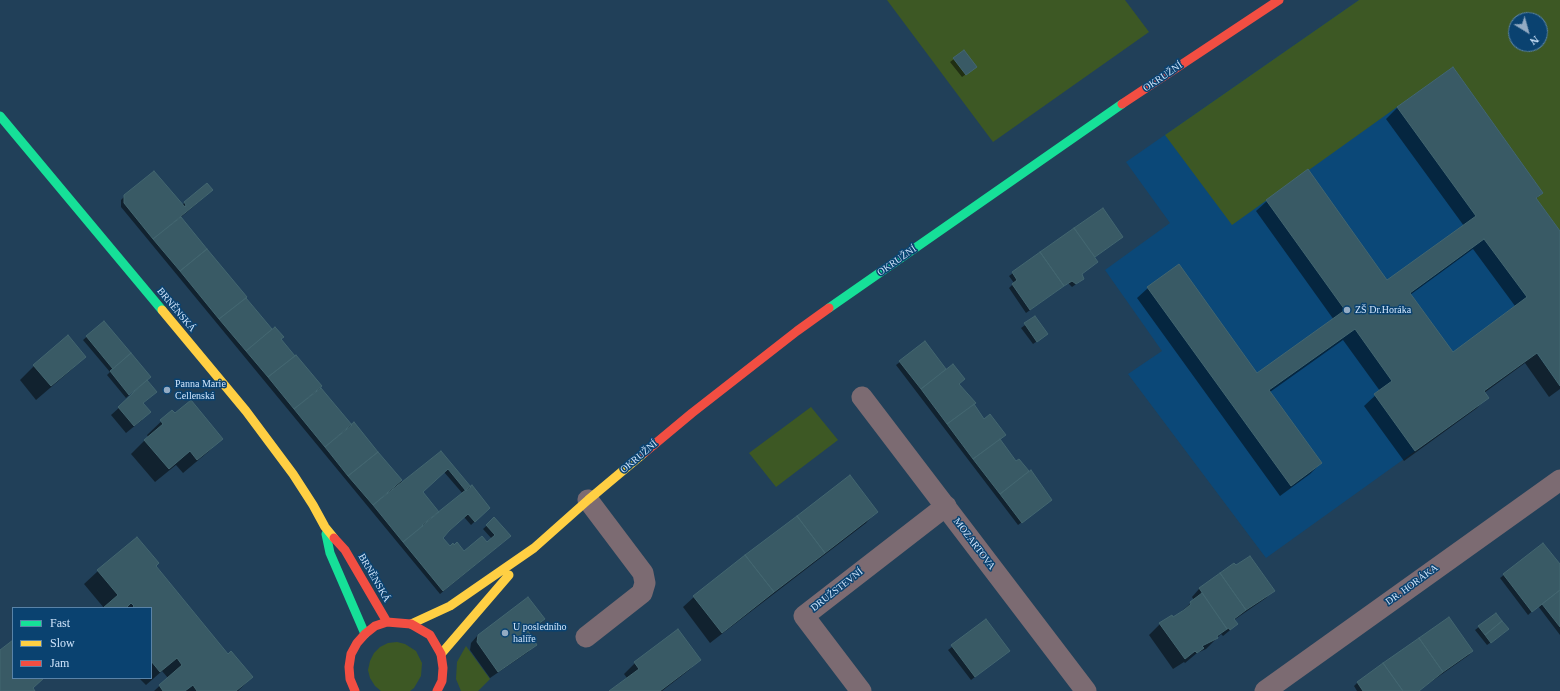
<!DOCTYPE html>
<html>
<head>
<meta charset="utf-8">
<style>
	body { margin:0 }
	#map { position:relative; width:1560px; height:691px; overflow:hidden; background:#214059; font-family:Georgia,serif }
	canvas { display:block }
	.legend { position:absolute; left:12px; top:607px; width:140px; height:72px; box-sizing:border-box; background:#0a4270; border:1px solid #5983a8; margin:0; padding:5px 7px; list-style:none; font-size:12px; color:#d0e5fc }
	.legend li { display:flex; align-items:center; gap:8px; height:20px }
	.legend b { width:20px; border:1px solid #5983a8 }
	.north { position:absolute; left:1508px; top:12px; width:40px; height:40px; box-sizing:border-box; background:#0a4270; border:1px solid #5983a8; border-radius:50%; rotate:143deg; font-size:11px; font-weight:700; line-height:16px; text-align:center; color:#d0e5fc }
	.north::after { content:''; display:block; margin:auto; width:14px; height:18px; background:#93abc3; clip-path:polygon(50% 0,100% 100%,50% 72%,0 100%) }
</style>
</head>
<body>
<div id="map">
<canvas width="1560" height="691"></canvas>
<ul class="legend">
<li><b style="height:5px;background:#16e098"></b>Fast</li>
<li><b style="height:5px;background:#ffcf43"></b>Slow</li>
<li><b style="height:5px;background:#f24e42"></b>Jam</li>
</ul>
<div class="north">N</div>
</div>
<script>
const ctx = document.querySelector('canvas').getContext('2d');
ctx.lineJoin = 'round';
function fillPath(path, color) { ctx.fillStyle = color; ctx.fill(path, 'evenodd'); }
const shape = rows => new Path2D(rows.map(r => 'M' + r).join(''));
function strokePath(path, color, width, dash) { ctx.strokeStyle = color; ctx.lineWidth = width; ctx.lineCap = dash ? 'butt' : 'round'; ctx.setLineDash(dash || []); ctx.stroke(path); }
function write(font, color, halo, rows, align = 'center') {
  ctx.font = font + ' Georgia,serif'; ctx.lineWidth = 3; ctx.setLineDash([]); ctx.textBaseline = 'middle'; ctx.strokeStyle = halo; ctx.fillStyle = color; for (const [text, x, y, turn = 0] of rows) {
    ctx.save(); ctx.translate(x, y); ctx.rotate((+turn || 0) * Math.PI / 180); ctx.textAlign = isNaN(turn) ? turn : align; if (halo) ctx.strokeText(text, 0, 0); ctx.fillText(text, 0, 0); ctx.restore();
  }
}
fillPath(shape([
	[1359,0,1560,0,1560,386,1536,353,1484,391,1489,398,1266,558,1128,374,1162,351,1105,270,1170,223,1126,162],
	[1516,20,1540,20,1540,44,1516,44]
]), '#0b4878');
fillPath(shape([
	[887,0,1125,0,1149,32,993,142],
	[1359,0,1560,0,1560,231,1536,198,1543,193,1453,67,1232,225,1165,135],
	[1516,20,1540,20,1540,44,1516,44],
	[811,407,838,440,776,487,749,453],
	[397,642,405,644,416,651,422,663,421,676,414,688,410,691,381,691,375,686,370,678,368,670,370,661,374,653,380,647,388,643],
	[466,646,490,679,478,691,461,691,456,679,457,662]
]), '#3d5824');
fillPath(shape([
	[954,59,972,70,962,77,950,62],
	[1453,68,1542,193,1536,199,1560,233,1560,389,1549,397,1525,363,1484,393,1487,397,1477,408,1404,461,1364,406,1380,391,1343,340,1270,392,1321,463,1310,474,1280,496,1137,298,1148,288,1257,375,1334,320,1256,211,1267,201,1387,281,1464,226,1386,119,1397,108],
	[1473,249,1515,306,1453,353,1410,295],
	[207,184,208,194,180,218,351,426,354,424,402,482,441,452,489,508,471,525,464,517,442,538,449,547,464,552,487,543,492,539,483,529,494,519,506,540,440,594,121,207,121,200,125,196,182,205],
	[444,472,463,494,438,513,421,492],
	[1102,209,1118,240,1094,257,1097,262,1081,274,1082,279,1079,282,1072,287,1068,283,1026,313,1009,288,1014,283,1009,276],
	[1035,318,1043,337,1033,344,1021,328],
	[104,322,156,392,142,404,142,420,126,433,111,415,140,389,138,387,126,398,107,375,110,372,83,340],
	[925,343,1016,462,1019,460,1047,503,1018,525,896,365],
	[85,357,71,370,36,400,20,380,34,366],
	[172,411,175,415,221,439,208,452,183,473,176,465,155,482,131,454,148,437,147,435],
	[876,512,866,523,710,643,683,607,694,597],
	[1543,544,1560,566,1560,635,1538,606,1528,615,1500,578],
	[1234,565,1273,590,1266,598,1234,620,1236,624,1229,631,1223,636,1221,634,1206,649,1197,653,1185,663,1184,662,1173,669,1149,635,1160,624,1179,614,1194,600,1192,597,1199,589],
	[155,566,228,655,252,677,238,691,154,691,168,678,162,671,146,685,139,678,151,678,151,608,104,608,84,584,98,571],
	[543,619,527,632,535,645,528,652,490,678,470,650,471,643,478,635],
	[1448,619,1472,651,1469,655,1418,691,1357,691,1354,686,1357,683],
	[986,621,1005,654,971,680,948,650],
	[1479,627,1504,633,1487,645,1475,630],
	[678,631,700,659,689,670,662,691,610,691,627,678,624,674,635,663]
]), '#0007');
const building = shape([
	[964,50,977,67,966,75,953,58,964,50],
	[1453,67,1543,193,1536,198,1560,231,1560,386,1537,353,1484,391,1489,398,1415,451,1374,394,1392,381,1355,329,1269,390,1322,463,1291,486,1147,287,1179,264,1257,373,1345,310,1266,200,1308,169,1387,280,1476,216,1397,107,1453,67],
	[1484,239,1527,297,1453,352,1410,293,1484,239],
	[154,171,185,207,186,205,184,202,207,183,213,190,153,239,124,203,124,195,154,171],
	[1103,208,1123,237,1095,257,1074,228,1103,208],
	[181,217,207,249,180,271,153,239,181,217],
	[1074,228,1098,262,1082,274,1084,279,1076,284,1072,281,1064,286,1040,252,1074,228],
	[207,249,247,297,219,319,180,271,207,249],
	[1040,252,1064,286,1030,310,1012,284,1017,280,1012,272,1040,252],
	[246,298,272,329,246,351,219,319,246,298],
	[1035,316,1048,334,1037,342,1024,323,1035,316],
	[104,321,131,353,113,369,86,336,104,321],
	[275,327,284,337,281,339,295,356,268,377,246,351,275,327],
	[68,335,86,357,51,386,33,365,68,335],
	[925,341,946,369,921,389,899,361,925,341],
	[131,353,151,377,129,395,110,371,131,353],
	[296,355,322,386,294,409,268,377,296,355],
	[953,364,965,379,959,384,976,403,947,424,921,389,953,364],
	[147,380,157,392,143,403,151,412,134,426,118,407,147,380],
	[321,388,352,425,325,447,294,409,321,388],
	[191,400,223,439,197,460,190,451,169,469,144,440,163,424,160,420,172,410,175,413,191,400],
	[974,404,984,419,990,414,1006,435,973,459,947,424,974,404],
	[354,422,378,452,348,476,325,447,354,422],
	[1000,439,1016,461,1019,459,1029,471,1000,494,973,459,1000,439],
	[441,451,471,487,466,491,448,469,423,492,439,512,403,542,373,505,441,451],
	[378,452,402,480,373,505,348,476,378,452],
	[1031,470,1052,500,1022,523,1000,494,1031,470],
	[850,475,878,512,825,553,797,516,850,475],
	[472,485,490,508,475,522,468,514,449,531,443,538,450,546,453,543,454,545,457,542,464,551,482,536,487,542,495,535,486,525,494,517,511,536,443,591,403,542,423,526,422,525,472,485],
	[797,516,825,553,774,592,745,555,797,516],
	[137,537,159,563,156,566,228,654,231,651,253,677,236,691,197,691,193,685,185,691,163,691,159,685,182,665,177,658,160,672,151,661,151,608,132,608,134,606,131,603,126,608,103,608,118,595,97,570,137,537],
	[1543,543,1560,564,1560,590,1532,612,1503,574,1543,543],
	[745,555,774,592,722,633,693,596,745,555],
	[1250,556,1275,591,1246,610,1220,573,1234,563,1236,565,1250,556],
	[1220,573,1246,610,1234,619,1238,624,1230,630,1229,628,1227,629,1199,588,1220,573],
	[1560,590,1560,627,1542,604,1560,590],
	[1202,593,1227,629,1217,636,1218,638,1202,646,1204,648,1197,653,1195,651,1185,659,1159,623,1172,615,1173,617,1184,610,1191,604,1190,602,1202,593],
	[528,597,545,619,528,631,537,645,498,672,477,642,478,635,528,597],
	[1496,613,1502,621,1485,635,1478,626,1496,613],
	[1449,617,1473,651,1443,672,1419,638,1449,617],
	[986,619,1010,651,975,677,951,645,986,619],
	[1502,621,1509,629,1491,643,1485,635,1502,621],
	[678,629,701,660,660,691,609,691,639,669,634,662,678,629],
	[1419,638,1443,672,1419,691,1403,691,1383,663,1419,638],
	[13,640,13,678,44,678,33,688,35,691,0,691,0,650,13,640],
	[1383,663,1403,691,1363,691,1357,682,1383,663]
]);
fillPath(building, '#395a65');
strokePath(building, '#436670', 1);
strokePath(shape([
	[862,397,1086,691],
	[586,637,642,593,645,583,643,573,588,500],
	[861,691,804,616,946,506],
	[1265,691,1560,480]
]), '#7c6b72', 21);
strokePath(shape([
	[0,116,162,310],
	[829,308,1122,104],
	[326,534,330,553,365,634]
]), '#16e098', 9);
strokePath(shape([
	[162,310,246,411,293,474,313,505,325,527,334,538],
	[411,624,450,606,534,548,588,500,644,453],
	[441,654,509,575]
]), '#ffcf43', 9);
strokePath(shape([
	[1122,104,1279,0],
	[644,453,692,413,797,331,829,308],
	[334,538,345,550,387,622],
	[355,691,350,679,349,667,351,654,357,643,365,634,375,626,387,622,411,624,430,635,441,654,443,668,442,681,437,691]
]), '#f24e42', 9);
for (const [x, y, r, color] of [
	[1347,310,4,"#93abc3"],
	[167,390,4,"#93abc3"],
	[505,633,4,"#93abc3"]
]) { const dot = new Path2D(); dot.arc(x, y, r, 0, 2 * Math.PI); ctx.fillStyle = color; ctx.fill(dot); strokePath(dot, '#0a4270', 1.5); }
write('10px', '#d0e5fc', '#0a4270', [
	["OKRUŽNÍ",1163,77,-34],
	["OKRUŽNÍ",897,261,-35],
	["BRNĚNSKÁ",176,310,50],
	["OKRUŽNÍ",639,457,-40],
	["MOZARTOVA",974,544,53],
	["BRNĚNSKÁ",374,578,60],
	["DR. HORÁKA",1412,585,-36],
	["DRUŽSTEVNÍ",837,590,-38]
]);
write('10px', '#d0e5fc', '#0a4270', [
	["ZŠ Dr.Horáka",1355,310],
	["Panna Marie",175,384],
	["Cellenská",175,396],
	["U posledního",513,627],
	["halíře",513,639]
], 'left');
</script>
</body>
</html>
